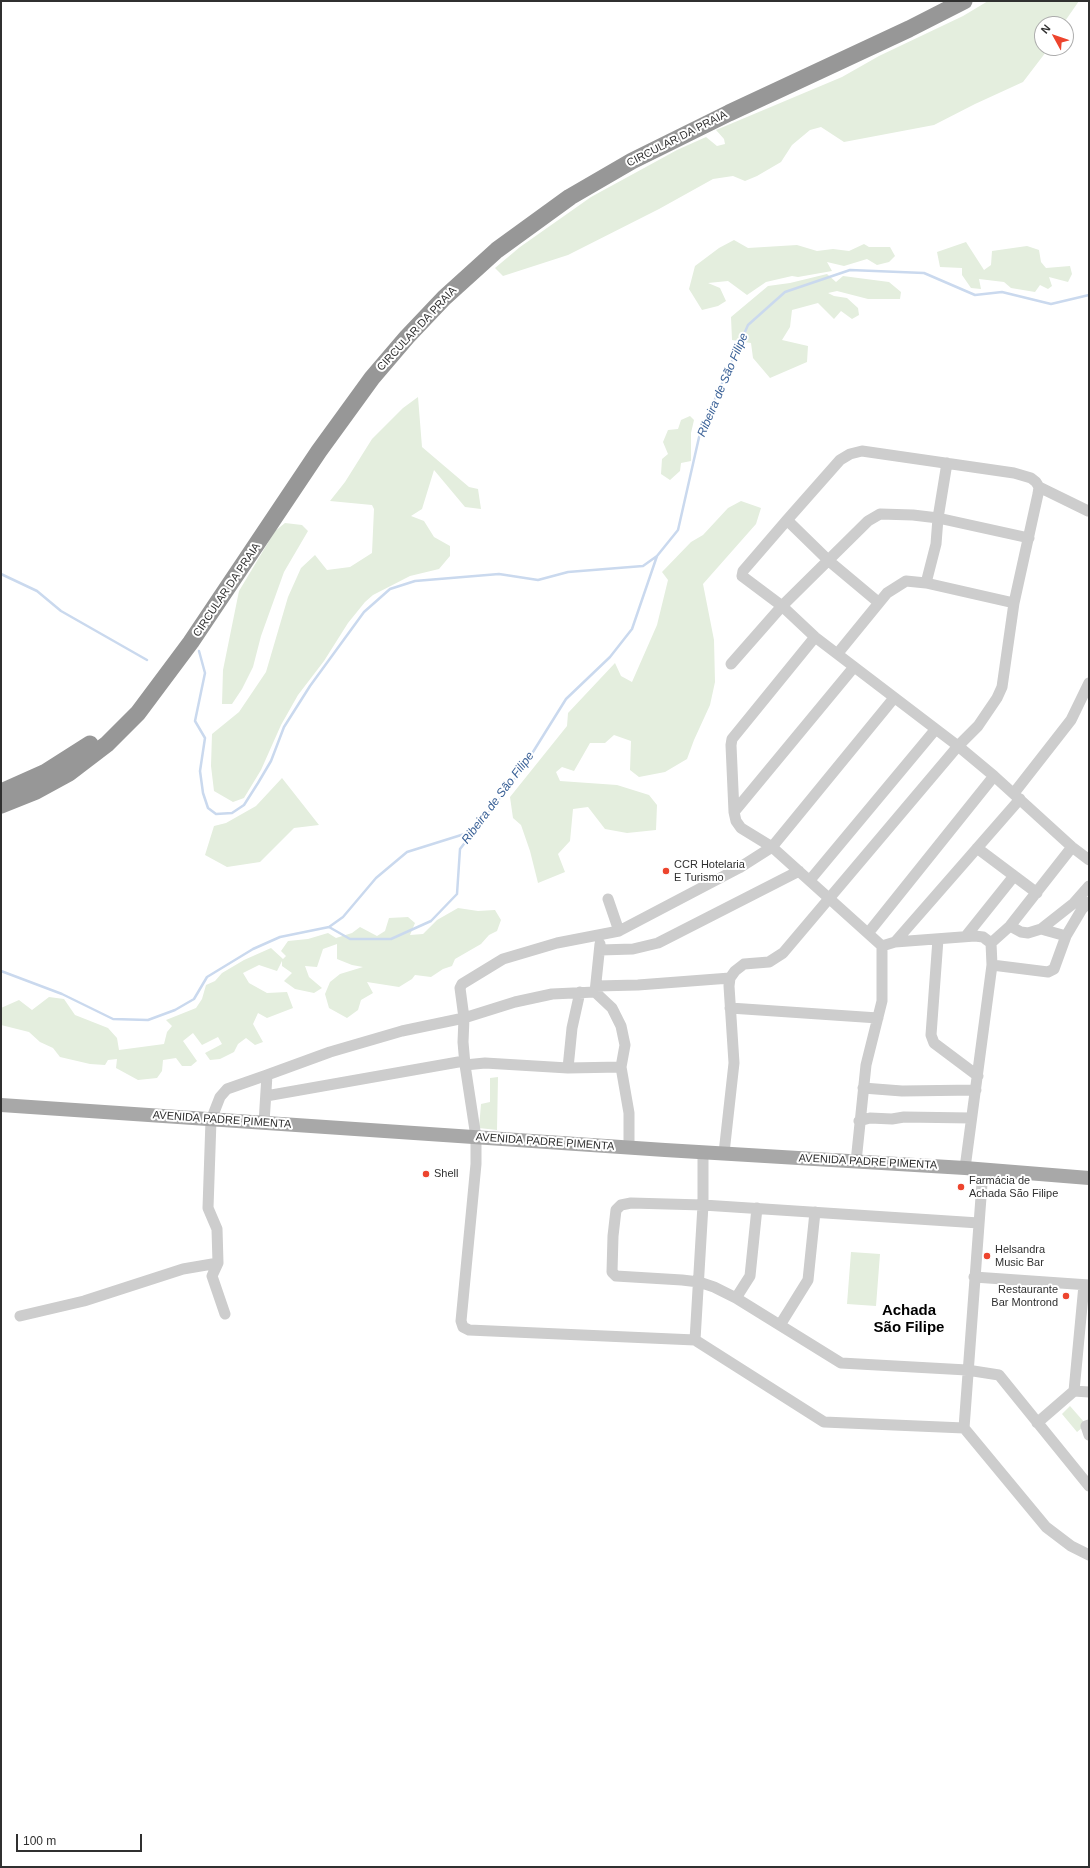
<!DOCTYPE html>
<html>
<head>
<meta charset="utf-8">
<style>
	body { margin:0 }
	#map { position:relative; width:1090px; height:1868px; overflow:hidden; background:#fff; font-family:Arial,sans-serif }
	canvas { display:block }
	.frame { position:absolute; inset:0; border:2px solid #303030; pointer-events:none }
	.north { position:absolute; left:1034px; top:16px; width:40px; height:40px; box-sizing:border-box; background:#fff; border:1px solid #acacac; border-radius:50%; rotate:310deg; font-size:11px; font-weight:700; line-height:16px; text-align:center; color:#303030 }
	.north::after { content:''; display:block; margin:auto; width:14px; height:18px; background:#ed442d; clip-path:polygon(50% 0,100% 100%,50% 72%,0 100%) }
	.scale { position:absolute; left:16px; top:1834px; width:126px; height:18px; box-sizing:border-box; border:2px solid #303030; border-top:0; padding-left:5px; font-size:12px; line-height:14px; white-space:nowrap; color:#303030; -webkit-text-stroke:3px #fff; paint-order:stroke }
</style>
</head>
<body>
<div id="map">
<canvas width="1090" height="1868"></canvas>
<div class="frame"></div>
<div class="north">N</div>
<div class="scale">100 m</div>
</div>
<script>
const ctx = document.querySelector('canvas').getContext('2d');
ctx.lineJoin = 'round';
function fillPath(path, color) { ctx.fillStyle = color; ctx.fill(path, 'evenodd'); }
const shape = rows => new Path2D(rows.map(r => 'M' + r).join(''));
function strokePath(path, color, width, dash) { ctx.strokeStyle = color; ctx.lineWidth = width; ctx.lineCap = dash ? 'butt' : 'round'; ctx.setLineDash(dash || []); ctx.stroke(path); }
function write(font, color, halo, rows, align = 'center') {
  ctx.font = font + ' Arial,sans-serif'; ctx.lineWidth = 4; ctx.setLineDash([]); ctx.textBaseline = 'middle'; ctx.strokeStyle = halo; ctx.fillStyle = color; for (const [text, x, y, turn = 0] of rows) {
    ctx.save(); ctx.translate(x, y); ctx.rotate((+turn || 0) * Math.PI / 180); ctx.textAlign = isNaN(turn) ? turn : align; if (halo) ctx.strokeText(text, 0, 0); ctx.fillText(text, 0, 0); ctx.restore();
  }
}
fillPath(shape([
	[988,1,1079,1,1063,24,1042,24,1042,48,1049,48,1023,82,975,104,934,125,844,142,821,127,810,130,792,145,781,162,757,176,745,181,733,176,713,179,659,209,568,255,503,276,495,268,520,247,591,197,677,150,706,137,717,146,725,144,724,139,716,130,842,77,879,56,963,16],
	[734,240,748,248,797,245,817,251,833,249,849,251,864,244,869,247,890,247,895,256,889,262,877,265,867,259,844,266,827,262,832,271,798,277,792,276,766,282,747,295,728,281,708,283,720,288,726,301,718,306,702,310,689,289,695,266,719,248],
	[966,242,984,270,991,265,992,251,1027,246,1039,250,1041,262,1046,268,1070,266,1072,274,1068,282,1049,277,1052,286,1048,289,1040,285,1035,292,1011,288,1004,282,979,279,981,289,971,288,962,275,962,268,940,267,937,252],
	[827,274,836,282,843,276,889,282,901,292,900,299,868,299,837,291,828,293,834,296,847,298,858,308,859,315,852,319,841,311,834,319,818,303,792,310,790,327,782,340,808,346,807,362,770,378,753,358,751,343,732,340,731,317,768,286,790,283],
	[418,397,422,447,469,487,478,489,481,509,465,507,434,470,422,509,411,516,424,521,434,537,450,546,450,556,439,569,410,576,373,595,365,602,348,623,324,661,298,695,281,725,261,770,244,798,233,802,214,791,211,766,212,734,239,712,266,672,288,597,301,568,315,555,327,570,350,567,372,553,374,509,372,505,330,501,345,482,372,439,403,408],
	[690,416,694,420,691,433,691,461,681,463,680,471,670,480,661,474,662,459,668,454,663,442,668,430,678,429,681,420],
	[741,501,761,508,756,524,703,584,714,640,715,682,710,705,694,740,687,759,665,772,639,777,630,770,631,741,614,735,605,743,590,743,574,771,562,767,556,772,560,781,617,785,649,795,657,805,656,830,627,833,605,829,588,807,573,809,570,841,558,854,565,872,538,883,530,851,521,825,513,818,510,797,567,726,568,713,615,663,621,676,632,682,657,625,668,580,662,572,691,542,703,535,728,508],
	[285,523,302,525,308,531,284,572,261,636,253,667,242,689,232,704,222,704,223,670,239,591,275,531],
	[282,778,319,825,294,828,260,862,227,867,205,855,214,826,226,823,256,806],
	[458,908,478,911,495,910,501,920,497,931,489,935,481,944,455,959,452,966,443,969,431,977,415,975,412,979,399,987,367,982,373,993,361,1000,358,1010,347,1018,329,1008,325,994,330,982,340,974,363,967,352,965,337,959,337,944,323,949,317,967,305,966,309,977,322,988,314,993,295,989,284,981,292,973,282,966,282,961,277,971,259,965,243,973,249,983,267,993,287,992,293,1008,267,1018,258,1013,253,1024,263,1042,255,1045,246,1038,238,1044,234,1052,220,1059,210,1060,205,1053,222,1044,218,1037,202,1045,193,1033,183,1041,197,1061,191,1066,182,1066,176,1058,163,1060,162,1071,157,1078,138,1080,116,1068,117,1059,108,1060,105,1065,90,1064,60,1057,53,1048,40,1042,29,1032,1,1025,1,1008,19,1000,32,1010,49,997,64,999,75,1015,108,1028,117,1038,119,1050,164,1044,167,1032,172,1026,166,1020,196,1008,202,999,206,985,215,981,222,973,244,960,271,948,283,959,286,956,281,951,288,941,308,939,328,933,336,938,352,933,360,927,377,936,385,931,389,918,408,917,415,923,410,935,423,934,437,920],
	[498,1077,497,1130,479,1128,481,1104,490,1102,490,1078],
	[851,1252,880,1254,876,1306,847,1304],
	[1070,1406,1084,1422,1083,1427,1077,1432,1062,1414]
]), '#e4eede');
strokePath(shape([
	[1,574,37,591,61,611,147,660],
	[199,651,205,673,195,721,205,738,200,771,203,793,208,808,216,814,232,813,244,805,258,783,271,761,284,727,310,686,364,612,390,589,415,581,499,574,538,580,568,572,643,566,657,556],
	[329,927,343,917,376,878,407,852,474,831],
	[1,971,62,994,113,1019,148,1020,175,1010,194,999,207,977,253,949,280,937,329,927,350,939,391,939,431,921,457,894,460,849,523,768,566,699,610,657,632,629,657,556,678,530,700,433,748,325,785,292,850,270,924,273,975,295,1002,292,1051,304,1089,295]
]), '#cad9ee', 2.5);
strokePath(shape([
	[947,463,938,518,936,544,926,583,1014,603],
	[1039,487,1088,511],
	[787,520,829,561,878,602],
	[815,637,732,739,731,745,734,812,736,821,741,828,772,847,882,946,882,1001,866,1065,856,1162],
	[838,653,887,593,906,581,926,583],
	[731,664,782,606,868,521,880,514,913,515,938,518,1029,538],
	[1014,793,1071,720,1089,683],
	[734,812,854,667],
	[977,848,1037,893],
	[810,880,935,730],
	[608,899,619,931],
	[1010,926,1021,932,1028,933,1041,929,1074,903,1089,886],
	[1041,929,1066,936],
	[869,932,994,776],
	[966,936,1014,876],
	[938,939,931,1035,934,1043,978,1076],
	[895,942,1020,799],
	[991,943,1010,926,1072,847],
	[882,946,895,942,975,936,983,937,991,943,992,965,965,1168],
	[600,950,633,949,658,943,799,871],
	[992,965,1048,972,1054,969,1066,936,1082,909,1089,902],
	[596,986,638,985,730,978],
	[595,992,600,944],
	[730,1008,878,1018],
	[465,1065,463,1042,464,1018,515,1002,552,994,595,992,612,1008,621,1026,625,1045,621,1067,629,1113,629,1147],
	[621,1067,568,1068,485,1063,465,1065,476,1137,476,1164,461,1321,463,1327,469,1330,695,1340,824,1422,964,1428],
	[568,1068,572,1028,580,992],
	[863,1088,902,1091,976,1090],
	[266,1096,464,1061],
	[859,1121,870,1118,892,1119,904,1117,971,1118],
	[264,1123,267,1075,330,1052,402,1031,464,1018,460,988,462,984,503,959,557,943,619,931,739,868,772,847,894,698],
	[724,1153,734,1063,729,986,730,978,735,971,744,964,769,962,783,953,958,746,978,726,997,698,1002,687,1014,603,1038,494,1039,487,1036,482,1031,478,1014,473,862,451,850,454,840,460,787,520,743,571,742,576,782,606,815,637,958,746,994,776,1072,847,1089,860],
	[983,1170,964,1428,1046,1527,1071,1546,1089,1555],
	[979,1223,703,1205,631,1203,621,1205,616,1210,613,1236,612,1272,616,1276,682,1280,699,1282,714,1287,736,1298,841,1363,967,1370,999,1375,1089,1486],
	[974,1277,1089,1285],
	[736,1298,750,1276,757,1208],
	[225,1314,212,1276,218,1263,217,1229,208,1208,211,1120,220,1097,227,1089,267,1075],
	[20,1316,84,1301,183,1269,218,1263],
	[780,1325,808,1280,815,1212],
	[695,1340,703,1205,703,1152],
	[1074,1391,1084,1285],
	[1037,1423,1074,1391,1089,1392],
	[1089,1425,1086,1426,1089,1435]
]), '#cdcdcd', 11);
strokePath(shape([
	[1,1105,665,1150,965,1168,1089,1178]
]), '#a8a8a8', 14);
strokePath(shape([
	[1,792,46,772,90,744],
	[1,805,36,791,69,773,107,744,138,713,191,642,319,451,372,378,407,337,444,298,497,250,570,197,632,161,729,113,909,29,964,1]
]), '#979797', 17);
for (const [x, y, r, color] of [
	[666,871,4,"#ed442d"],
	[426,1174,4,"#ed442d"],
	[961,1187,4,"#ed442d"],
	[987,1256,4,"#ed442d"],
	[1066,1296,4,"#ed442d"]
]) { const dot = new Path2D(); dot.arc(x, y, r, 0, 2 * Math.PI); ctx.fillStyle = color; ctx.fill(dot); strokePath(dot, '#fff', 1.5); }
write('11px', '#303030', '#fff', [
	["CIRCULAR DA PRAIA",677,139,-27],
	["CIRCULAR DA PRAIA",417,329,-47],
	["CIRCULAR DA PRAIA",227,590,-56],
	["AVENIDA PADRE PIMENTA",222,1120,4],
	["AVENIDA PADRE PIMENTA",545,1142,4],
	["AVENIDA PADRE PIMENTA",868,1162,3]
]);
write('11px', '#303030', '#fff', [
	["CCR Hotelaria",674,865],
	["E Turismo",674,878],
	["Shell",434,1174],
	["Farmácia de",969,1181],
	["Achada São Filipe",969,1194],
	["Helsandra",995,1250],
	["Music Bar",995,1263],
	["Restaurante",1058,1290,"right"],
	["Bar Montrond",1058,1303,"right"]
], 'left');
write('italic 12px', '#3a6197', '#fff', [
	["Ribeira de São Filipe",723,385,-67],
	["Ribeira de São Filipe",498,798,-53]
]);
write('bold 15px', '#000', '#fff', [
	["Achada",909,1311],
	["São Filipe",909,1328]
]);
</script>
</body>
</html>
